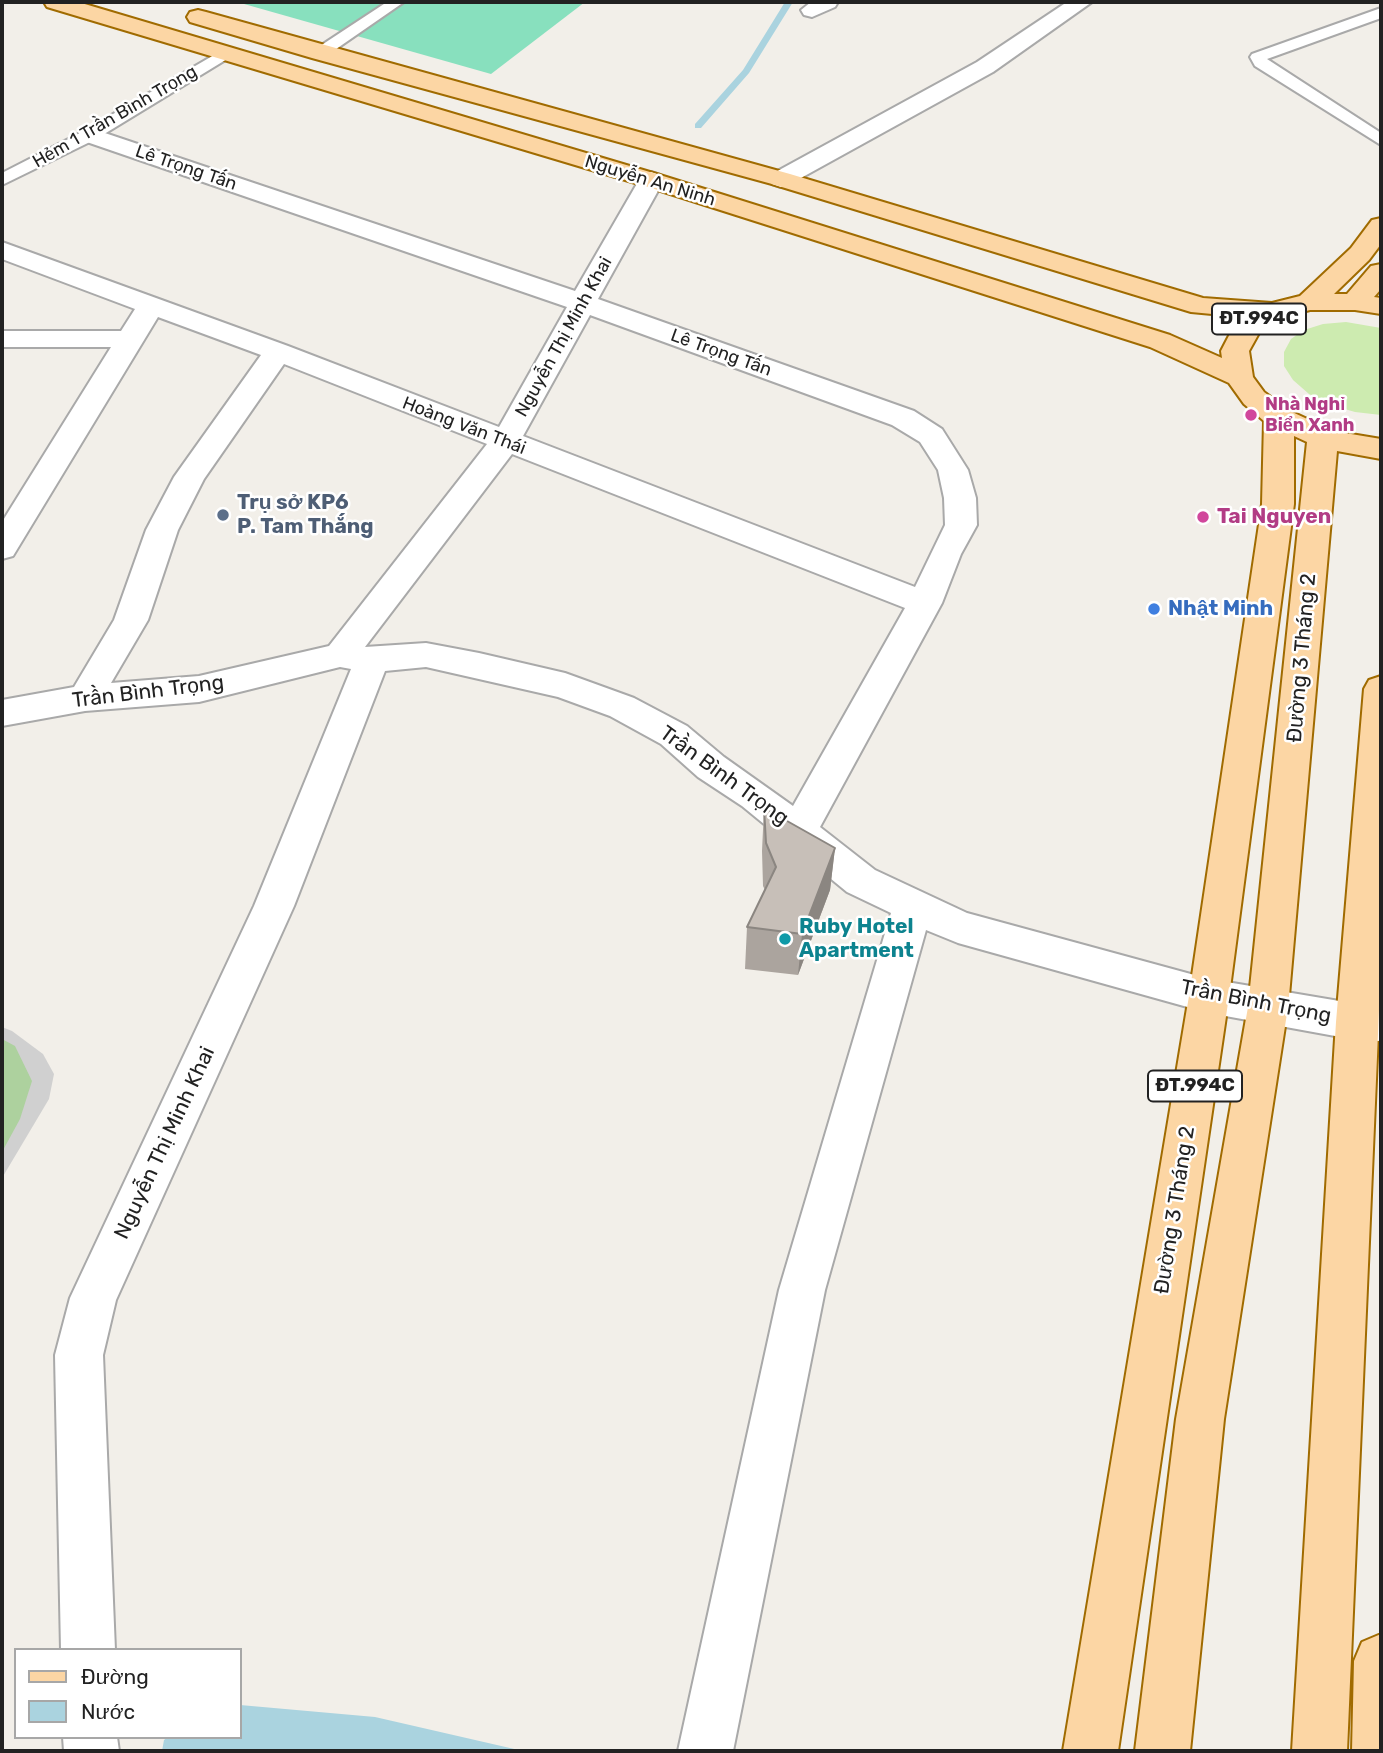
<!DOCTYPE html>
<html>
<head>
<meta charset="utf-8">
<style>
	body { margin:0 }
	#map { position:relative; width:1383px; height:1753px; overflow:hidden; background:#f2efe9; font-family:Rubik,sans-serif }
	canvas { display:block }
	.frame { position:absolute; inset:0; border:4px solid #222; pointer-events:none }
	.legend { position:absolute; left:14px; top:1648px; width:228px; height:91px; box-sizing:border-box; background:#fff; border:2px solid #a7a7a7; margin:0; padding:9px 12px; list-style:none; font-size:21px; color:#222 }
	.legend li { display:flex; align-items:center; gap:14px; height:35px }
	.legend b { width:35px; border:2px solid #a7a7a7 }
</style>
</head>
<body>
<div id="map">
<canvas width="1383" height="1753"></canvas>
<div class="frame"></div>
<ul class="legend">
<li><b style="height:9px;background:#fcd6a4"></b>Đường</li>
<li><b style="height:19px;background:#aad3df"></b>Nước</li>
</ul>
</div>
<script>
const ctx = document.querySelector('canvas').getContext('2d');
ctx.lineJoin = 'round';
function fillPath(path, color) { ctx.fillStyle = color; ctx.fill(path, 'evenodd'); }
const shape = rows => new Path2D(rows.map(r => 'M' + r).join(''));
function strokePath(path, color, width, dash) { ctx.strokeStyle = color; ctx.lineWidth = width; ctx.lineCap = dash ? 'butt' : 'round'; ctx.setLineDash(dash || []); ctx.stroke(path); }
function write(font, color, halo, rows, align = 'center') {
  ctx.font = font + ' Rubik,sans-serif'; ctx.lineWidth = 5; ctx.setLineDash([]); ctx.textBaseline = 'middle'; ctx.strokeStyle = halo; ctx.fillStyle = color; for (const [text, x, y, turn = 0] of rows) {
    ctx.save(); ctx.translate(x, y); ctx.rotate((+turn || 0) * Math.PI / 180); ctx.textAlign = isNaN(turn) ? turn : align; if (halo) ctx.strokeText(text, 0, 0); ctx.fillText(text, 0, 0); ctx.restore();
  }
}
fillPath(shape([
	[2,1027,12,1031,43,1054,54,1074,49,1099,2,1178]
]), '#d0d0d0');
fillPath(shape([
	[1346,322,1381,328,1381,415,1355,412,1331,405,1309,394,1293,380,1284,366,1284,352,1291,339,1304,330,1323,324]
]), '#cdebb0');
fillPath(shape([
	[2,1039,15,1046,32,1081,20,1119,2,1152]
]), '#add19e');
fillPath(shape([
	[237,2,585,2,491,74]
]), '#88e0be');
fillPath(shape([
	[240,1705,375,1717,523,1751,162,1751,164,1740,168,1737,240,1737]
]), '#aad3df');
fillPath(shape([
	[785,2,793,2,749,73,701,128,695,128,695,124,743,70,785,2]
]), '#aad3df');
const service = shape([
	[387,2,404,2,326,56,314,56,312,53,314,50,387,2],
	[1381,8,1381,18,1267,59,1381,133,1381,145,1255,66,1250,57,1252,54,1381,8],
	[226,48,234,53,232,56,96,139,2,185,2,173,84,131,226,48]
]);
const minor = shape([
	[811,2,838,2,835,7,812,17,804,15,801,10,811,2],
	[1067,2,1092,2,993,72,790,184,781,187,772,184,768,179,772,174,977,62,1067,2],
	[90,128,575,291,642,175,651,172,660,175,664,180,598,299,914,411,942,429,968,470,976,498,977,525,961,554,942,603,820,827,875,870,967,913,1209,979,1357,1004,1381,1005,1381,1041,1357,1040,1209,1013,958,943,926,930,825,1290,733,1751,678,1751,779,1290,891,913,847,892,742,806,698,777,661,744,610,716,558,697,426,667,385,671,294,906,116,1300,103,1355,115,1650,61,1650,55,1355,70,1298,254,906,351,669,340,667,199,702,85,711,2,726,2,700,74,687,114,620,146,530,174,477,261,355,158,317,13,556,2,559,2,522,111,347,2,347,2,331,121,331,135,309,2,259,2,242,288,346,499,427,567,307,81,140,78,135,81,130,90,128],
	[590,315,892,425,920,442,938,470,944,498,945,525,915,587,523,436,590,315],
	[284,364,487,444,329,646,199,676,111,683,148,620,178,530,204,479,284,364],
	[512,454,905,608,793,806,724,757,687,726,634,698,565,673,479,653,426,643,365,647,512,454],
	[63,1737,117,1737,119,1751,64,1751,63,1737]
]);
const primary = shape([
	[44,2,78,2,660,175,1170,335,1222,358,1221,351,1233,328,1244,317,1191,312,772,184,312,58,190,22,187,17,190,12,198,10,206,12,790,174,1203,298,1272,303,1300,296,1351,248,1372,220,1381,218,1381,244,1369,260,1334,294,1347,294,1371,266,1381,264,1381,289,1374,297,1381,298,1381,314,1355,310,1310,310,1282,317,1259,333,1249,351,1253,377,1264,392,1290,411,1333,431,1381,439,1381,459,1337,451,1288,1007,1224,1419,1190,1751,1135,1751,1176,1419,1248,1007,1307,442,1294,436,1294,504,1229,996,1118,1751,1063,1751,1189,996,1262,504,1264,421,1244,404,1229,383,1150,347,642,185,47,7,44,2],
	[1381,676,1381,964,1347,1751,1292,1751,1336,1022,1364,689,1369,680,1381,676],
	[1381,1634,1381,1751,1352,1751,1354,1661,1362,1642,1381,1634]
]);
strokePath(service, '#a9a9a9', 4);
strokePath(minor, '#a9a9a9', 4);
strokePath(primary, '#a06b00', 4);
fillPath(service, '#fff');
fillPath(minor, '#fff');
fillPath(primary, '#fcd6a4');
fillPath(shape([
	[764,808,835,848,830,890,798,975,745,969,747,927,765,890,763,886,762,851]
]), '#aba49e');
fillPath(shape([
	[835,848,830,890,798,975,802,934]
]), '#8b8681');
const building = shape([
	[764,808,835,848,802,934,747,927,776,867,766,843,764,808]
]);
fillPath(building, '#c7bfb8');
strokePath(building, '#8b8681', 2);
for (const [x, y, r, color] of [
	[1251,415,7,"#d1479c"],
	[223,515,7,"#5c6f8a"],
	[1203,517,7,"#d1479c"],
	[1154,609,7,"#3f7fe0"],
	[785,939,7,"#0f9aa8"]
]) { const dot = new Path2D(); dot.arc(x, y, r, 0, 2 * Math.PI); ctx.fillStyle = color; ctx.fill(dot); strokePath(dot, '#fff', 2.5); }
write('18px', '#222', '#fff', [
	["Hẻm 1 Trần Bình Trọng",115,117,-30],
	["Lê Trọng Tấn",186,168,19],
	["Nguyễn An Ninh",650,181,17],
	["Nguyễn Thị Minh Khai",564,337,-61],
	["Lê Trọng Tấn",721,353,20],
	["Hoàng Văn Thái",464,426,21]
]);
write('bold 18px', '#b23c85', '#fff', [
	["Nhà Nghỉ",1265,405],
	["Biển Xanh",1265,426]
], 'left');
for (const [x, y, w] of [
	[1259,319,94],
	[1195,1086,94]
]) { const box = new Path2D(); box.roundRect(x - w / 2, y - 15.5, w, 31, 5); ctx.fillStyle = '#fff'; ctx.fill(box); strokePath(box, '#222', 2); }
write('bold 19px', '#222', null, [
	["ĐT.994C",1259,319],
	["ĐT.994C",1195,1086]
]);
write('bold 21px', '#4e5e75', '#fff', [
	["Trụ sở KP6",237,503],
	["P. Tam Thắng",237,527]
], 'left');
write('bold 21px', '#b23c85', '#fff', [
	["Tai Nguyen",1217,517]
], 'left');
write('bold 21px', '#366cbe', '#fff', [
	["Nhật Minh",1168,609]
], 'left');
write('21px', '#222', '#fff', [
	["Đường 3 Tháng 2",1302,658,-85],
	["Trần Bình Trọng",148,692,-7],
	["Trần Bình Trọng",724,776,36],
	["Trần Bình Trọng",1256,1002,11],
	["Nguyễn Thị Minh Khai",165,1143,-65],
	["Đường 3 Tháng 2",1175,1210,-81]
]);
write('bold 21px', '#0d838f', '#fff', [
	["Ruby Hotel",799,927],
	["Apartment",799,951]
], 'left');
</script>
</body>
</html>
